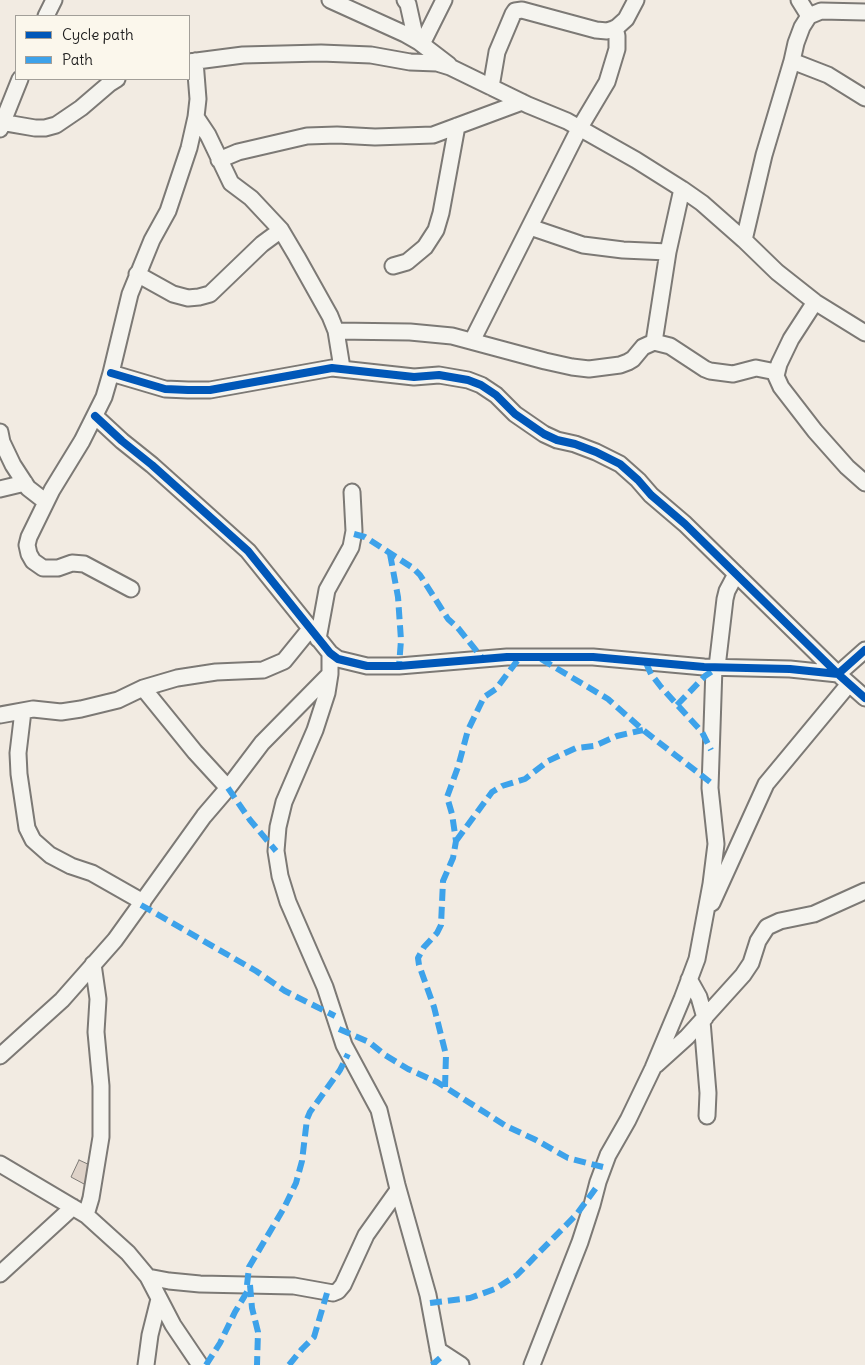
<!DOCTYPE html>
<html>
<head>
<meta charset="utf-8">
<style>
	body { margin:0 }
	#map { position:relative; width:865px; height:1365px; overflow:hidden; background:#f2ebe2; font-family:Delius,sans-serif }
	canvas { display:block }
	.legend { position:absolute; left:15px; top:15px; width:175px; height:65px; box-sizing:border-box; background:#fbf7ec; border:1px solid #a29f99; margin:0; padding:6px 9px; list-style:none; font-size:15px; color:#1c1c1c }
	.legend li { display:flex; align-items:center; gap:10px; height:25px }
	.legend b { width:25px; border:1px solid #a29f99 }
</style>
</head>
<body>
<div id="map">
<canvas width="865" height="1365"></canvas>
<ul class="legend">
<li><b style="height:6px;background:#0057b8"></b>Cycle path</li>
<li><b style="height:6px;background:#3da2ea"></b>Path</li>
</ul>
</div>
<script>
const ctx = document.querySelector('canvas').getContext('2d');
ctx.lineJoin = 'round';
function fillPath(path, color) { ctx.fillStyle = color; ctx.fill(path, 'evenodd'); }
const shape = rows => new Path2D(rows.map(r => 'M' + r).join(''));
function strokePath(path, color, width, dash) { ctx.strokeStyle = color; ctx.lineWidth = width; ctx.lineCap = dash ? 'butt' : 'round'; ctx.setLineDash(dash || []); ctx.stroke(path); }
const building = shape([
	[79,1160,92,1166,84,1184,71,1177,79,1160]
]);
fillPath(building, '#ded2c8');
strokePath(building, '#7c7975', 1);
const minor = shape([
	[330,0,405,34,419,42,449,65],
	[405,0,408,4,416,40],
	[799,0,809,16],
	[46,16,54,0],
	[422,44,444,0],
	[792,61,828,75,865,98],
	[189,62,243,55,321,53,371,55,410,62,437,63,450,67,528,105,567,121,636,160,682,189,702,203,744,240,777,272,815,302,865,333],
	[491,87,497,52,513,14,515,11,522,10,596,30,607,31,616,28,626,19,636,0],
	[196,117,208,135,231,183,251,198,281,230,297,257,330,316,336,331,342,368],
	[0,122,35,128,45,128,56,125,81,108,109,84,117,79],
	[0,129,20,79],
	[219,160,238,152,307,136,337,135,375,137,433,135,522,102],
	[530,227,583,245,623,250,668,252],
	[744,240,764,155,792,61,796,43,802,27,809,16,821,11,865,12],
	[393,266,407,262,425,247,436,230,441,213,457,126],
	[137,274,173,294,188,298,199,297,210,294,262,244,281,230],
	[815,302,791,339,779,364,776,376,781,387,815,431,847,467,865,483],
	[336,331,410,332,452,336,545,361,572,367,589,369,620,365,628,362,633,359,643,347,654,342,670,346,705,369,710,371,733,374,756,368,776,372],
	[472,341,579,129,607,82,617,49,617,36,615,28],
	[654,342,668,252,682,189],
	[111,373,165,389,188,390,210,390,332,368,414,377,439,375,468,380,481,385,496,395,515,414,544,434,557,440,575,444,596,452,620,464,638,480,651,495,685,524,838,674,865,698],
	[95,416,122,441,152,465,248,551,330,653,338,659,367,666,399,666,507,657,593,657,704,667,790,669,838,674,865,650],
	[0,432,2,442,13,465,28,488,46,502],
	[0,489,25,483],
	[131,589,84,564,72,563,58,568,43,568,33,561,29,554,27,545,29,537,52,490,82,441,104,397,111,373,130,294,152,240,168,211,189,148,196,117,198,99,195,61],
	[318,639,327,590,351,547,354,531,352,492],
	[330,653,330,674,327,693,315,730,284,802,278,827,276,851,280,876,288,902,325,987,344,1045,379,1110,397,1185,428,1295,441,1365],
	[717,667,725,599,727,591,736,574],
	[143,688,195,752,228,788],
	[23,711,18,753,19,774,27,828,33,840,50,855,71,866,92,873,143,902],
	[0,715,33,709,61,712,81,709,118,700,143,688,177,678,216,672,263,670,284,661,310,629],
	[712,903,766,784,849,684],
	[689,979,699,997,705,1018],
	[702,1021,708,1093,707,1116],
	[0,1056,62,1000,115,940,204,816,228,788,262,743,330,674],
	[656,1065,687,1037,743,975,751,963,758,941,767,927,780,921,814,914,865,891],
	[0,1164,86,1215,128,1253,148,1277,173,1325,200,1365],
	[86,1215,91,1198,101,1137,101,1086,96,1032,98,999,93,964],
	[0,1274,73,1207],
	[148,1277,169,1281,200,1284,294,1286,333,1293,338,1291,343,1285,366,1235,398,1190],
	[438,1350,461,1365],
	[146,1365,150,1335,159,1299],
	[532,1365,580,1242,592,1205,598,1182,608,1155,628,1120,653,1068,682,999,697,959,711,884,716,844,710,788,714,667]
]);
strokePath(minor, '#7c7975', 19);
strokePath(minor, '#f5f4ef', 15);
strokePath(shape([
	[354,534,365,537,413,568,420,575,448,619,458,628,483,659],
	[390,554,398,597,401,640,399,666],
	[541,659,608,699,643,730,710,782],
	[646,663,651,674,661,687,702,732,711,750],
	[677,705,705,676,714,670],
	[228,788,250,820,276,851],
	[456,841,492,792,502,786,525,779,548,761,576,748,594,746,617,736,643,730],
	[141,905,256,971,285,991,335,1016],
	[339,1029,369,1042,385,1055,408,1069,437,1082,506,1126,536,1140,568,1158,603,1167],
	[445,1087,446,1055,434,1007,419,965,418,958,424,947,437,933,441,925,443,881,453,858,456,841,452,814,447,797,458,767,468,730,484,697,496,689,520,657],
	[247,1285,249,1267,284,1208,296,1183,302,1161,307,1119,310,1112,340,1070,348,1054],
	[250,1285,252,1308,258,1332,257,1365],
	[430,1303,470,1298,495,1289,517,1275,576,1215,596,1188],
	[206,1365,220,1343,235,1312,250,1287],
	[289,1365,302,1349,314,1337,327,1293],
	[432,1365,440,1358]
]), '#3da2ea', 6, [12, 6]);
strokePath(shape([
	[111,373,165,389,188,390,210,390,332,368,414,377,439,375,468,380,481,385,496,395,515,414,544,434,557,440,575,444,596,452,620,464,638,480,651,495,685,524,838,674,865,698],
	[95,416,122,441,152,465,248,551,330,653,338,659,367,666,399,666,507,657,593,657,704,667,790,669,838,674,865,650]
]), '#0057b8', 8);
</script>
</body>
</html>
